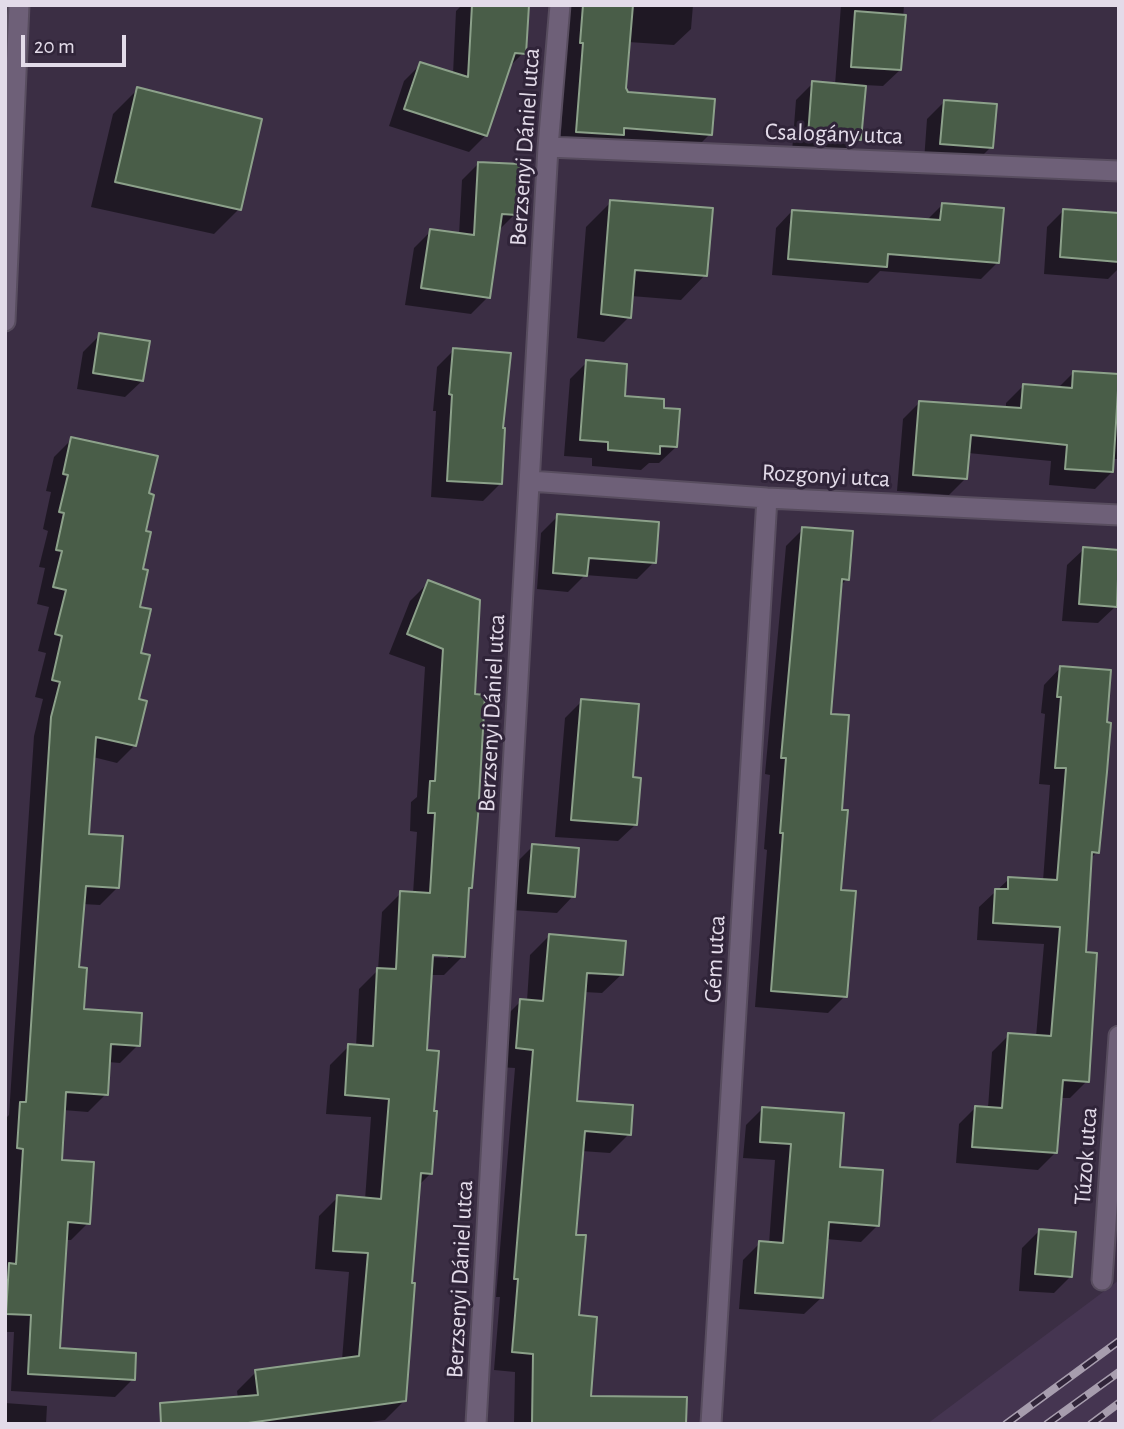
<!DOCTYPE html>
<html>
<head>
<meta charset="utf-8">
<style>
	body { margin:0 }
	#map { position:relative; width:1124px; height:1429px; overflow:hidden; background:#3b2e44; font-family:"Alegreya Sans",sans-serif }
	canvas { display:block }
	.frame { position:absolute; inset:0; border:7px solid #e3dbe9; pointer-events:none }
	.scale { position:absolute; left:21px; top:35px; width:105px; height:32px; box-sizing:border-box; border:4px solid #e3dbe9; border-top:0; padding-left:9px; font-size:21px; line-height:24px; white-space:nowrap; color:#e3dbe9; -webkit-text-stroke:5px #302439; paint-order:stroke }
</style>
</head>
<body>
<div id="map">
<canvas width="1124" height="1429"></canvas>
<div class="frame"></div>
<div class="scale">20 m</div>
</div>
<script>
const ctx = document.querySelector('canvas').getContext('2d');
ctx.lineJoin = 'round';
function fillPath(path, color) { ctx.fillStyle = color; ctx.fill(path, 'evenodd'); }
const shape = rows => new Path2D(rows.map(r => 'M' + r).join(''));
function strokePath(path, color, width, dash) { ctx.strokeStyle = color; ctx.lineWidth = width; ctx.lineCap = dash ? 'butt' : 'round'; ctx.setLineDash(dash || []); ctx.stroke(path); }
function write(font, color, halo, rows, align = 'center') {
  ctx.font = font + ' "Alegreya Sans",sans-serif'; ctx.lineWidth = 6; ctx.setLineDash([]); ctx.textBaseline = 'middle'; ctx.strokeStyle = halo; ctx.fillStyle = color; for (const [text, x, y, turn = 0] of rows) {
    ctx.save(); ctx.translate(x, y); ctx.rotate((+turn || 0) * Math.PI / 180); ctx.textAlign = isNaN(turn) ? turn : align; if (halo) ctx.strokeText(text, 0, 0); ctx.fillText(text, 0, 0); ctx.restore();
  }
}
fillPath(shape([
	[1119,1280,1119,1424,927,1424]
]), '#453551');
fillPath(shape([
	[462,5,526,5,523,53,508,68,486,135,469,152,389,126,404,81,421,64,453,74,456,11],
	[569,5,693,5,691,29,674,45,628,42,624,88,626,94,710,134,693,151,560,148],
	[841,5,904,5,900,70,883,86,864,85,860,140,843,156,792,152,796,100,813,83,835,85],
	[799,134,847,137,847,141,799,137],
	[138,89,239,209,214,234,91,207,113,114],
	[944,102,991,147,974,164,924,161,927,119],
	[479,163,515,214,498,231,488,297,471,314,405,305,414,248,431,231,459,235,462,180],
	[611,202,705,275,681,300,631,296,629,317,604,342,577,338,586,227],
	[942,205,998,262,981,279,880,271,868,283,772,275,776,228,792,211,926,221],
	[1064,210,1115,214,1119,211,1119,268,1108,279,1044,274,1047,227],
	[100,335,142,381,125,397,77,389,83,352],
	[454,350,501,430,500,484,483,501,431,497,436,411,433,411,437,367],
	[587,362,623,397,662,409,676,447,659,463,649,463,641,470,592,466,592,458,564,456,570,379],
	[1074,372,1119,376,1119,459,1113,459,1112,472,1095,489,1049,485,1051,461,968,453,966,478,949,495,897,491,903,419,920,402,1006,409,1006,403,1023,386,1058,388],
	[72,439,147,494,138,608,139,655,135,745,117,763,93,757,87,835,117,888,100,905,82,904,77,969,82,1011,138,1045,120,1063,108,1062,106,1094,88,1112,63,1110,60,1162,88,1223,71,1240,65,1240,58,1350,133,1379,115,1397,11,1391,14,1332,5,1332,5,1119,9,1115,34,736,43,699,35,697,46,653,38,651,49,607,37,604,45,568,39,567,48,531,43,529,51,492,46,491,54,457],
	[558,516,654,562,637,579,585,575,568,592,537,589,541,533],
	[803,529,847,579,839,587,829,716,840,811,839,891,845,996,828,1013,755,1007,767,850,764,849,770,775,765,774,786,546],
	[1084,549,1119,551,1115,607,1098,623,1062,621,1067,565],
	[429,582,473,696,471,888,467,891,463,956,444,975,430,975,426,1052,430,1174,418,1186,404,1401,385,1420,356,1424,177,1424,238,1398,237,1391,256,1372,342,1360,349,1272,315,1269,319,1216,338,1197,365,1200,371,1117,326,1114,330,1065,349,1046,356,1047,359,989,378,970,382,912,401,893,413,894,417,832,410,831,411,802,417,797,425,667,389,654,410,601],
	[425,953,448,954,448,958,425,957],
	[1060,668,1097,852,1090,859,1084,954,1087,1081,1070,1098,1060,1098,1055,1153,1038,1170,956,1163,959,1124,976,1107,988,1108,992,1052,1009,1035,1036,1037,1044,944,977,940,979,907,1009,879,1043,881,1050,785,1039,784,1045,714,1041,713,1044,685],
	[582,701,631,779,635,825,618,841,555,837,565,718],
	[533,846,573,896,557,913,512,910,516,863],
	[549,936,621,975,602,993,584,992,575,1103,629,1134,610,1153,581,1151,574,1236,577,1317,589,1397,684,1424,514,1424,515,1372,494,1370,500,1297,496,1297,515,1068,498,1067,502,1020,521,1001,527,1001,530,955],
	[763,1108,838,1168,878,1225,861,1242,826,1239,821,1298,804,1314,739,1309,743,1260,760,1243,769,1244,775,1160,743,1158,746,1125],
	[1039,1231,1071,1276,1054,1293,1019,1291,1022,1248],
	[5,1403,47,1406,46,1424,5,1424]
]), '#0007');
const building = shape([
	[472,5,529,5,526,54,515,53,487,136,404,109,420,62,468,77,472,5],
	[583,5,633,5,626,88,628,92,715,99,712,135,624,128,624,135,576,132,583,43,580,43,583,5],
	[855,11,906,15,901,70,851,67,855,11],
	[812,81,866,86,861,140,808,136,812,81],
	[137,87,262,119,241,210,115,182,137,87],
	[944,100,997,104,993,148,940,144,944,100],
	[478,162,520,164,517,215,502,214,490,298,421,288,430,229,474,235,478,162],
	[610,200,713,208,707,276,635,270,631,318,601,314,610,200],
	[942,203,1004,208,999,263,888,254,887,267,788,259,792,210,940,220,942,203],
	[1063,209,1119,213,1119,262,1060,257,1063,209],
	[99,333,150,341,143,381,93,373,99,333],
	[453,348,511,353,503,428,505,428,502,484,447,481,452,395,449,394,453,348],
	[586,360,627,364,625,396,664,399,664,408,680,409,677,447,660,446,660,454,608,450,608,442,580,440,586,360],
	[1073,371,1119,374,1113,472,1065,469,1067,445,971,435,967,479,913,475,919,401,1021,408,1023,384,1072,388,1073,371],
	[71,437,158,456,149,493,154,495,146,531,151,532,143,569,148,570,140,607,151,609,141,653,150,655,139,699,147,701,136,746,96,737,89,834,123,836,119,888,86,886,79,967,87,968,84,1009,142,1013,140,1046,111,1044,108,1095,66,1092,62,1160,94,1162,90,1224,68,1222,60,1348,136,1353,135,1380,28,1374,31,1315,6,1314,9,1263,16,1264,23,1149,17,1148,20,1102,26,1102,51,717,60,682,52,680,62,636,55,634,66,590,53,587,62,551,56,550,64,513,59,512,68,475,63,474,71,437],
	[557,514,659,522,656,563,589,558,587,576,553,573,557,514],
	[802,527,853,531,849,580,842,579,831,714,849,715,842,810,848,810,841,890,856,891,847,997,771,991,783,833,780,833,786,758,781,758,802,527],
	[1083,547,1119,550,1117,607,1079,604,1083,547],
	[428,580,480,600,475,694,485,695,478,816,472,888,469,888,465,957,433,955,427,1050,439,1051,434,1111,437,1111,432,1174,421,1173,412,1283,415,1283,406,1401,241,1424,161,1424,160,1403,258,1395,255,1370,359,1356,368,1253,333,1251,337,1195,381,1199,389,1099,345,1095,348,1044,373,1046,377,968,396,969,400,891,430,893,435,813,428,813,430,781,435,781,443,649,407,634,428,580],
	[1060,666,1111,670,1107,722,1111,723,1107,772,1099,853,1092,852,1086,952,1097,953,1089,1082,1063,1080,1057,1153,972,1147,975,1106,1002,1108,1008,1033,1051,1036,1060,927,993,923,995,889,1008,889,1008,877,1057,880,1066,768,1055,768,1061,697,1057,697,1060,666],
	[581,699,639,704,633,777,641,778,637,825,571,820,581,699],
	[532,844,579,848,575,897,528,893,532,844],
	[549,934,626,941,623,975,587,973,577,1101,633,1105,631,1135,585,1131,576,1235,586,1235,579,1315,597,1317,591,1396,687,1397,686,1424,532,1424,533,1354,512,1352,518,1279,514,1279,533,1050,516,1048,520,999,543,1001,549,934],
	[762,1107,844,1113,840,1167,883,1170,879,1226,829,1222,823,1298,755,1293,759,1241,783,1243,791,1144,760,1142,762,1107],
	[1039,1229,1076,1232,1072,1277,1035,1274,1039,1229]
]);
fillPath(building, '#495d48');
strokePath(building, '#8ca18a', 2);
const minor = shape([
	[548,147,1119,171],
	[5,321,19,5],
	[530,481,767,498,1119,515],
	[1102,1280,1119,1036],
	[476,1424,548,147,560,5],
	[711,1424,767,498]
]);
strokePath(minor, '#584d5f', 23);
strokePath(minor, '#6e6078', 19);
const rail = shape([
	[1006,1424,1119,1341],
	[1047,1424,1119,1372],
	[1091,1424,1119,1403]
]);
strokePath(rail, '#a79dae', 8);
strokePath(rail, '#302439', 5, [16]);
write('24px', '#e3dbe9', '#302439', [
	["Csalogány utca",834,134,2],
	["Berzsenyi Dániel utca",525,147,-86],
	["Rozgonyi utca",826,476,3],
	["Berzsenyi Dániel utca",492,713,-87],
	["Gém utca",715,959,-87],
	["Túzok utca",1086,1156,-86],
	["Berzsenyi Dániel utca",460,1279,-87]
]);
</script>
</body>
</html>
